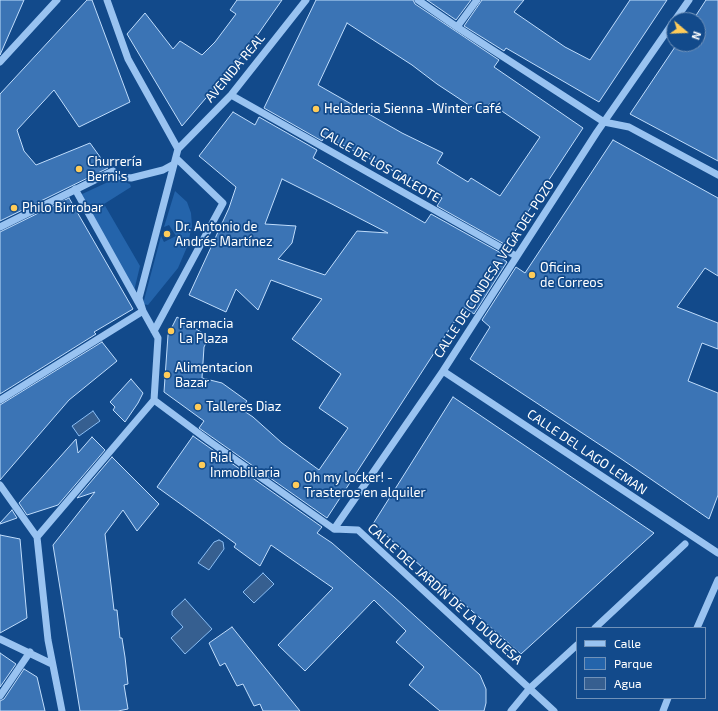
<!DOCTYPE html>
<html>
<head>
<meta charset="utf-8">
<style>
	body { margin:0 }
	#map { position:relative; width:718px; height:711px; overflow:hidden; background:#124a8b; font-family:"Exo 2",sans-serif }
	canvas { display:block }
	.legend { position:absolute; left:576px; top:627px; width:130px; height:72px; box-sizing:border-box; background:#124a8b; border:1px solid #7192b9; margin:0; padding:5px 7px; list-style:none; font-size:12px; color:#fff }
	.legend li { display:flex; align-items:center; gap:8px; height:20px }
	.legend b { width:20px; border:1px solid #7192b9 }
	.north { position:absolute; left:666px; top:12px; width:40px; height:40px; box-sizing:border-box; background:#124a8b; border:1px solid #7192b9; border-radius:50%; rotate:109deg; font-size:11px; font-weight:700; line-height:16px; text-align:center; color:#fff }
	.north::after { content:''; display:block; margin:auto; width:14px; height:18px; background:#ffcc59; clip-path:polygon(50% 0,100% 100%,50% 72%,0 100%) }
</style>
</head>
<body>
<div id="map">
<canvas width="718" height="711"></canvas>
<ul class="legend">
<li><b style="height:5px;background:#99c3f1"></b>Calle</li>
<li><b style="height:11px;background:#2464ab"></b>Parque</li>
<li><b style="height:11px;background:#365f90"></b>Agua</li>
</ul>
<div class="north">N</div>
</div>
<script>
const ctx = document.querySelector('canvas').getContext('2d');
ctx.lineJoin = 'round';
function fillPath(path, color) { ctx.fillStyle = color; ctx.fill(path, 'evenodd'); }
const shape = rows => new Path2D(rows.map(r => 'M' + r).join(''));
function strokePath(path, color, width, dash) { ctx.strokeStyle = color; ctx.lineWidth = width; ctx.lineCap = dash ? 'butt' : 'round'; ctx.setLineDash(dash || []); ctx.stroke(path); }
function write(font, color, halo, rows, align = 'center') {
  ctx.font = font + ' "Exo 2",sans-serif'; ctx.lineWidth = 3.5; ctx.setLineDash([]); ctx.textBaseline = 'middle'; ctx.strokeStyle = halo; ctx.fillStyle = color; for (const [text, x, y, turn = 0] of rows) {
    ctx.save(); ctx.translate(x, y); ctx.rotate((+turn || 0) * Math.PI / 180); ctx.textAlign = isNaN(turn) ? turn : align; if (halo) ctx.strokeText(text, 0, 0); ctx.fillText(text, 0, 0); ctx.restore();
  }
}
fillPath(shape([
	[121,176,127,183,130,184,131,187,104,204,140,266,134,291,80,195],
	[175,191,187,202,191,213,192,226,187,247,178,268,148,305,143,304,161,236,164,242,176,236,169,225,164,227]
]), '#2464ab');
const water = shape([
	[93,411,100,421,79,436,72,426,93,411],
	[219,540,223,542,224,549,209,570,198,563,214,542,219,540],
	[263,573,274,584,254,603,243,592,263,573],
	[185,599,212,629,185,654,171,638,183,627,172,615,172,611,185,599]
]);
fillPath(water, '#365f90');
strokePath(water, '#8bbef4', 1);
const building = shape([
	[0,0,24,0,0,55,0,0],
	[87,0,92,0,130,102,79,127,54,90,17,130,24,151,36,165,90,143,108,168,0,221,0,94,87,0],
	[237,0,282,0,247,50,182,126,127,34,145,13,173,49,180,41,202,55,215,42,236,14,230,10,237,0],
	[316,0,413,0,415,4,499,60,494,67,583,128,506,245,437,206,442,198,423,186,325,136,322,141,264,108,316,0],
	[347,23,412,65,437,84,481,113,490,103,540,137,500,196,471,178,468,182,437,163,443,153,402,133,318,85,347,23],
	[427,0,471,0,456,20,427,0],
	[482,0,524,0,514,12,565,47,590,60,630,0,667,0,599,102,506,48,504,51,464,26,482,0],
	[706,0,718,0,718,161,630,114,677,44,698,44,698,20,693,20,706,0],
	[233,112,255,125,259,117,317,150,313,158,425,223,431,214,501,253,499,256,507,262,474,314,464,307,327,518,199,428,204,421,164,392,168,335,177,317,209,337,204,347,202,378,222,383,247,401,241,409,253,417,282,443,319,470,348,428,319,408,341,374,292,339,322,299,271,280,258,310,236,289,226,312,189,295,229,208,236,187,199,156,233,112],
	[282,179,326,201,388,233,357,231,325,275,278,259,292,243,296,226,265,224,282,179],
	[613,140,718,198,718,276,705,268,677,307,718,323,718,349,702,343,688,381,718,393,718,495,709,519,620,458,470,359,490,327,482,320,516,267,525,273,613,140],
	[69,198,133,309,94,332,96,334,0,394,0,232,69,198],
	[102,342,117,361,69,400,0,480,0,405,102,342],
	[131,379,143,393,138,403,125,422,113,410,115,407,110,402,131,379],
	[453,397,654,533,521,654,373,524,453,397],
	[193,436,322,527,317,533,332,543,394,597,480,675,486,689,486,703,484,711,440,711,409,685,424,667,396,642,406,631,374,600,305,671,278,645,333,588,271,545,260,566,234,547,236,544,157,487,193,436],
	[92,437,105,450,58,505,27,515,19,503,76,439,78,453,92,437],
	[112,457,159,504,137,531,123,510,105,534,114,610,117,610,120,638,122,638,125,657,128,684,124,685,128,709,118,711,80,711,53,545,95,492,77,498,112,457],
	[12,510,17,518,0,524,0,523,12,510],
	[0,535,20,539,27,618,0,633,0,535],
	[232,627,248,647,300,711,263,711,260,704,254,706,243,684,237,686,225,663,220,666,209,643,232,627],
	[0,653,16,664,0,687,0,653],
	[24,669,37,677,45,711,0,711,0,701,4,699,24,669]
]);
fillPath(building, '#3b74b5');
strokePath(building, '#c0ddfc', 1);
strokePath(shape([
	[107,0,128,59,178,149],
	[418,0,457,27,604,122,629,127,718,175],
	[675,20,689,0],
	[457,27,477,0],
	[0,62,57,0],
	[231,95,516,256],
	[75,189,158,338,154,400],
	[0,227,113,171,117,176,131,178,163,170,174,164],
	[143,311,139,298,178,149,231,95,306,0],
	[154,331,223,203,176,158],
	[443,371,718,553],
	[0,400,143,311],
	[154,400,209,441,334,529,358,530,554,711],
	[0,485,37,537],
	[334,529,443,371,597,132,674,21],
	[595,628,685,544],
	[697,628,718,580],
	[0,639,52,664],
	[0,696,30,652],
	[62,711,48,640,37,537,154,400],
	[511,711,530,688,577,645],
	[663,711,668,698]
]), '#99c3f1', 7);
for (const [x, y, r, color] of [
	[316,109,4,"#ffcc59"],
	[79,169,4,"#ffcc59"],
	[14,208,4,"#ffcc59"],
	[167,234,4,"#ffcc59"],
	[532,275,4,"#ffcc59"],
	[171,331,4,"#ffcc59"],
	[167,375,4,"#ffcc59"],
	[198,407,4,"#ffcc59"],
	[202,465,4,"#ffcc59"],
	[296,485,4,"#ffcc59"]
]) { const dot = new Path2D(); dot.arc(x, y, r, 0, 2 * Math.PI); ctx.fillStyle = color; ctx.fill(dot); strokePath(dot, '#124a8b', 1.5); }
write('13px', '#fff', '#124a8b', [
	["AVENIDA REAL",235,68,-50],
	["CALLE DE LOS GALEOTE",380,165,30],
	["CALLE DE CONDESA VEGA DEL POZO",494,269,-57],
	["CALLE DEL LAGO LEMAN",587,452,34],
	["CALLE DEL JARDÍN DE LA DUQUESA",445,594,42]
]);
write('13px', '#fff', '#124a8b', [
	["Heladeria Sienna -Winter Café",324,109],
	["Churrería",87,162],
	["Berni's",87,177],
	["Philo Birrobar",22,208],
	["Dr. Antonio de",175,227],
	["Andrés Martínez",175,242],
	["Oficina",540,268],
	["de Correos",540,283],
	["Farmacia",179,324],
	["La Plaza",179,339],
	["Alimentacion",175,368],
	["Bazar",175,383],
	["Talleres Diaz",206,407],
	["Rial",210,458],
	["Inmobiliaria",210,473],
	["Oh my locker! -",304,478],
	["Trasteros en alquiler",304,493]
], 'left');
</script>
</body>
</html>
